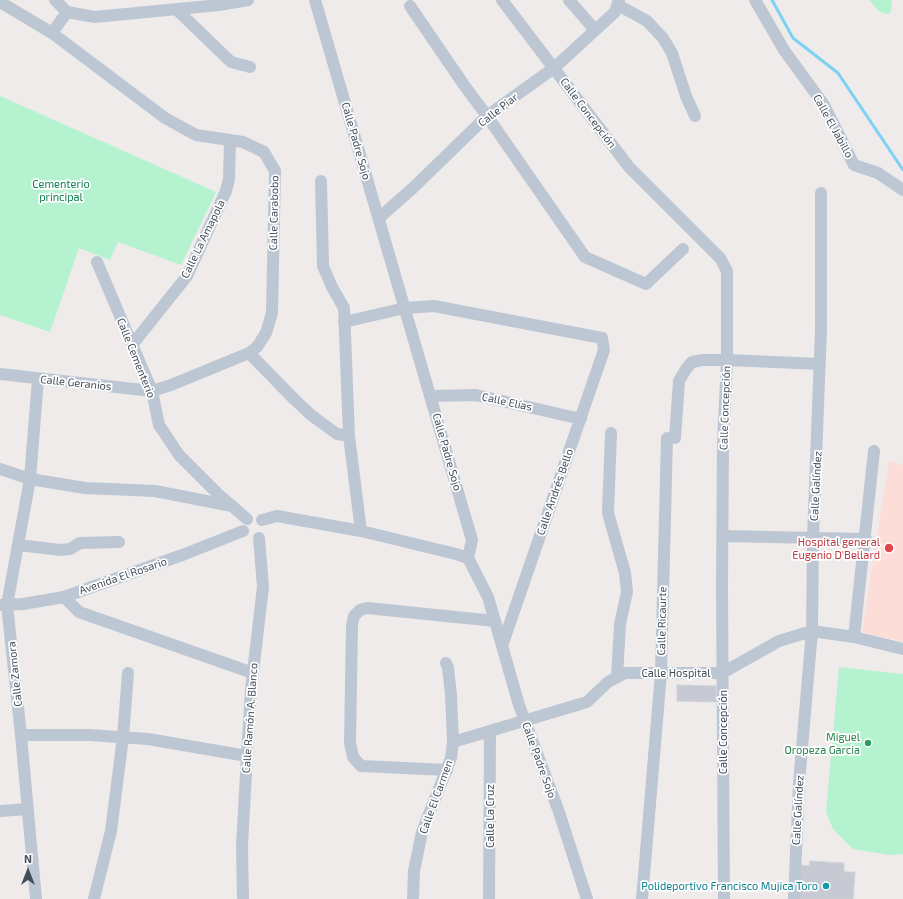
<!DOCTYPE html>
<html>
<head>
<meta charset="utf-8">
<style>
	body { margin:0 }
	#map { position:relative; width:903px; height:899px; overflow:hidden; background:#efebeb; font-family:"Exo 2",sans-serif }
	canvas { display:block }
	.north { position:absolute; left:8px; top:851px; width:40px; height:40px; -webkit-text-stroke:3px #fff; paint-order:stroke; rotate:0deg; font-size:11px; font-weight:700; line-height:16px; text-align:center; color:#434d5a }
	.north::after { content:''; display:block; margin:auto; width:14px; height:18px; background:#434d5a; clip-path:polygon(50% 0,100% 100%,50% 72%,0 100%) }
</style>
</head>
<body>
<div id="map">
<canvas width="903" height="899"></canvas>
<div class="north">N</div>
</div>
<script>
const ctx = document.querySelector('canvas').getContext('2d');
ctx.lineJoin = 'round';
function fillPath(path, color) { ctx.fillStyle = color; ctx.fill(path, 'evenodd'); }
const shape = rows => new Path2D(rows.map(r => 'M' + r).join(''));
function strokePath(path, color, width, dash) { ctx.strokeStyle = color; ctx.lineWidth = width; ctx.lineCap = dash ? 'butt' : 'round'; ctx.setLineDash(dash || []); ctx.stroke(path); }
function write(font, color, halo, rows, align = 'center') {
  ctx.font = font + ' "Exo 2",sans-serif'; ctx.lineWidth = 3.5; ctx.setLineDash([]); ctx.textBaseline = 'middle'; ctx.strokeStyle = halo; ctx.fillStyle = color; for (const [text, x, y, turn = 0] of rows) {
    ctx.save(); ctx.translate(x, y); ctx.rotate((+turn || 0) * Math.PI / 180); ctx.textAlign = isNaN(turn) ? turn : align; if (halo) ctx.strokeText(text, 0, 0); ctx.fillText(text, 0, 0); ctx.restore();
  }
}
fillPath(shape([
	[889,460,903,465,903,642,862,632]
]), '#fdddd7');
fillPath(shape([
	[869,0,892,0,891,12,888,14,880,12],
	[0,96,216,192,181,265,118,242,110,260,79,248,50,332,0,315],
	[839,667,903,674,903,854,889,855,853,849,833,829,826,812]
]), '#b4f2d0');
strokePath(shape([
	[772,0,793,38,838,73,903,170]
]), '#7dd2f3', 3);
const building = shape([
	[677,685,716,686,716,702,677,701,677,685],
	[810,861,844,863,844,872,855,872,853,899,797,899,799,865,809,866,810,861]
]);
fillPath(building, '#c7cad2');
strokePath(building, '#cfd1d8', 1);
strokePath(shape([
	[55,0,67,12,95,17,219,5,248,0],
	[315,0,472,540,468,558,488,597,519,705,559,812,587,899],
	[502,0,629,167,720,258,727,271,727,360,723,443,722,586,724,899],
	[569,0,595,30],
	[755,0,784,50,824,105,854,165,878,173,903,190],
	[0,2,52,33,165,118,196,135,243,142,264,152,275,171,272,313,266,333,257,347,249,353,171,385,152,391,0,374],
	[618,5,647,21,663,38,672,53,686,96,695,116],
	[410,6,464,85,487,116,585,257,646,284,683,249],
	[176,9,231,62,250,67],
	[52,33,67,12],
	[321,181,323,266,332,287,344,308,349,436,361,531],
	[379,218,414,187,487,116,554,68,615,12,619,0],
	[97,262,152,391,159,425,179,455,218,494,247,519],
	[344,322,405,308,434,306,602,338,604,350,502,646],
	[132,345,187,276,226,191,229,179,230,140],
	[249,353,294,399,311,415,337,434,349,436],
	[431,396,476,395,581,419],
	[611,433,608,513,625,573,627,592,620,624,617,677],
	[675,438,679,381,686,369,692,362,702,360,727,360,820,364],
	[0,469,30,479,85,488,155,491,232,506],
	[262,520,277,516,361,531,456,554,468,558],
	[723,536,866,539],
	[18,545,61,550,70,549,80,543,119,542],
	[64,597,79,612,253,673],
	[1,605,23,604,64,597,185,554,243,531],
	[854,637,874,451],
	[21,735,89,735,148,739,247,756],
	[453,742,587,702,608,682,625,673,722,673,779,641,812,631,854,637,903,649],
	[447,770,361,766,353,757,350,743,352,625,354,616,360,610,367,608,495,621],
	[0,811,28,809],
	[36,899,21,735,7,605,30,479,38,379],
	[94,899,111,831,123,737,128,673],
	[243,899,242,845,247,756,251,689,263,587,259,538],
	[413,899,414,871,422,832,451,758,453,742,451,695,448,668,446,663],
	[489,899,490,732],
	[642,899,661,673,667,438],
	[794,899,799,783,812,631,813,538,821,328,821,193]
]), '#bdc7d3', 12);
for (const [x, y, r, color] of [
	[889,548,5,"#e0444e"],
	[868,743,4,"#2e9e5b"],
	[826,886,4,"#0f9aa8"]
]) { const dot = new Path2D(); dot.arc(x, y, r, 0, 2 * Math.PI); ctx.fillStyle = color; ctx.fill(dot); strokePath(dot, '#fff', 1.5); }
write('11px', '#434d5a', '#fff', [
	["Calle Piar",498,110,-38],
	["Calle Concepción",588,113,53],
	["Calle El Jabillo",833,126,61],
	["Calle Padre Sojo",356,141,74],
	["Calle Carabobo",274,213,-89],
	["Calle La Amapola",203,239,-64],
	["Calle Cementerio",136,358,68],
	["Calle Geranios",76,383,6],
	["Calle Elías",507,402,12],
	["Calle Concepción",725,408,-88],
	["Calle Padre Sojo",447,452,74],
	["Calle Galíndez",816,486,-87],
	["Calle Andrés Bello",555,492,-71],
	["Avenida El Rosario",123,576,-19],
	["Calle Ricaurte",662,621,-89],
	["Calle Hospital",676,673],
	["Calle Zamora",15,674,-96],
	["Calle Ramón A. Blanco",250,718,-86],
	["Calle Concepción",723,732,-90],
	["Calle Padre Sojo",539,760,70],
	["Calle El Carmen",436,797,-70],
	["Calle Galíndez",798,810,-87],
	["Calle La Cruz",490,816,-90]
]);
write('11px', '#0f804f', '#fff', [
	["Cementerio",61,184],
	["principal",61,197]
]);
write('11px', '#be3a42', '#fff', [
	["Hospital general",880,542],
	["Eugenio D'Bellard",880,555]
], 'right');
write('11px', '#27864d', '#fff', [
	["Miguel",860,737],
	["Oropeza Garcia",860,750]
], 'right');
write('11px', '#0d838f', '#fff', [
	["Polideportivo Francisco Mujica Toro",818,886]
], 'right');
</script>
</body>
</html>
